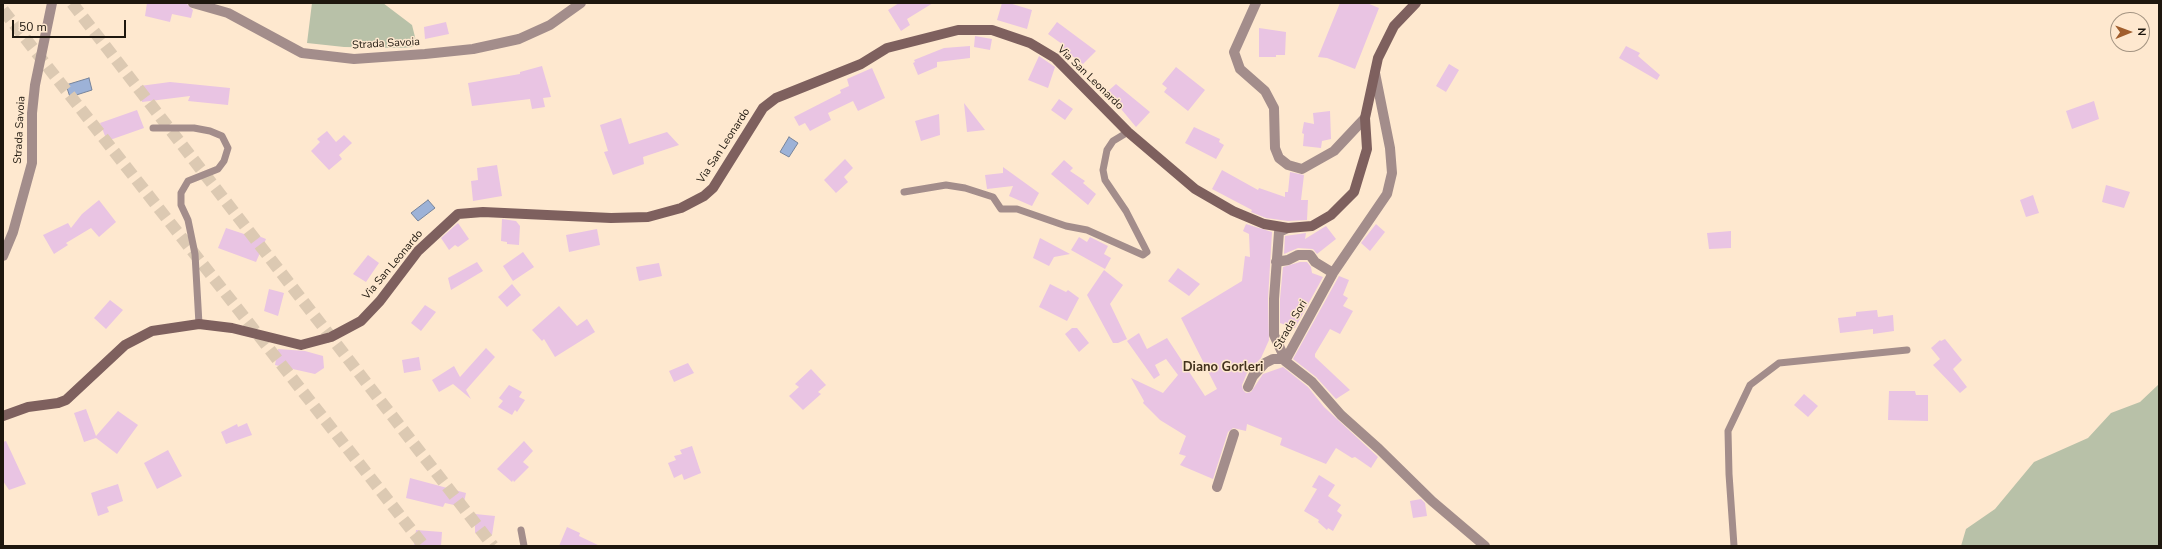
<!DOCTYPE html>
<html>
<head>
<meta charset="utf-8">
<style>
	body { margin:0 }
	#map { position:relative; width:2162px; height:549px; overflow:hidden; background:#fee8cf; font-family:"Nunito Sans",sans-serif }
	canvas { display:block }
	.frame { position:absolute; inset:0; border:4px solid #1e170e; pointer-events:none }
	.north { position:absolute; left:2110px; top:12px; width:40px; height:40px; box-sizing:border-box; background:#fee8cf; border:1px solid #a49482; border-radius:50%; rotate:89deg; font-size:11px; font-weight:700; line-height:16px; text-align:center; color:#1e170e }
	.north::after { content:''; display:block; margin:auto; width:14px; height:18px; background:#a15e2d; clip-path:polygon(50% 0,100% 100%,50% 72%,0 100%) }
	.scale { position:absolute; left:12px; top:20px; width:114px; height:18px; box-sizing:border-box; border:2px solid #1e170e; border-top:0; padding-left:5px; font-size:12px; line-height:14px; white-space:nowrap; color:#1e170e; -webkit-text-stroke:3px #fee8cf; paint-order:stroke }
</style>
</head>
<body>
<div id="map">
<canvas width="2162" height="549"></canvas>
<div class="frame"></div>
<div class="north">N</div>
<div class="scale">50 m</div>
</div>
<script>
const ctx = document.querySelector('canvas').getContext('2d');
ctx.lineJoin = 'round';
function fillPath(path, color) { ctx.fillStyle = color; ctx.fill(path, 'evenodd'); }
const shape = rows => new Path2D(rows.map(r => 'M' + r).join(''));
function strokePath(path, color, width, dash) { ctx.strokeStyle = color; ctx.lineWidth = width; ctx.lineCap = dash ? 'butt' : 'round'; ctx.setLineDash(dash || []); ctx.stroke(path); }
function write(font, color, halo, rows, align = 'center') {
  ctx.font = font + ' "Nunito Sans",sans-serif'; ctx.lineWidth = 3; ctx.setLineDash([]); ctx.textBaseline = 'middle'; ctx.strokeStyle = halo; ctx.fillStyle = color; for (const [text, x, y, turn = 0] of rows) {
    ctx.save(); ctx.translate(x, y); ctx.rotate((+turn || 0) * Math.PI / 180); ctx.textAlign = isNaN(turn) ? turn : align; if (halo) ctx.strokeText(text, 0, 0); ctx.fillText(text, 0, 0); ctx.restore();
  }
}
fillPath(shape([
	[312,3,383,3,412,25,416,41,413,47,401,48,344,47,307,43],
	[2159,384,2159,546,1961,546,1966,529,1995,509,2034,462,2088,438,2111,413,2140,402]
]), '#b8c1a8');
const water = shape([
	[89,78,92,90,70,97,66,85,89,78],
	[789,137,798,143,789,157,780,152,789,137],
	[428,200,435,208,418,221,411,213,428,200]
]);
fillPath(water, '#9db2d7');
strokePath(water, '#77849b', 1);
fillPath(shape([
	[147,3,187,4,193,10,191,18,172,14,170,22,145,16],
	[899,3,933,3,907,19,910,25,901,31,888,10],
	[1002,3,1009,3,1032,10,1027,29,997,20],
	[1340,3,1367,3,1379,8,1355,69,1327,58,1318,57],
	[446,22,449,34,425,39,424,27],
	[1057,22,1096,51,1083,64,1060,47,1062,44,1048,34],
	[1259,28,1286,32,1285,55,1276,55,1276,57,1259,57],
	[975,36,992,39,990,50,974,47],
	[970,46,970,58,937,62,937,67,918,75,913,63,915,62,914,60,944,48],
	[1626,46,1640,53,1638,56,1660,75,1657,80,1619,58],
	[1039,56,1055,67,1048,88,1028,80],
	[1449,64,1459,70,1446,92,1436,86],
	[542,66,551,97,543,98,545,107,532,109,530,99,472,106,468,83,520,74,520,72],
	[1176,67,1205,90,1188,111,1164,92,1167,88,1162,84],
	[872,68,885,98,858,111,853,101,828,113,831,120,810,131,805,123,799,126,794,117,841,93,840,90,849,86,847,79],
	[170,82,230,88,228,105,188,101,190,96,142,102,140,86],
	[1116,84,1150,112,1136,127,1107,92],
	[1059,99,1073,109,1065,120,1051,110],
	[2094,101,2099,119,2072,129,2066,111],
	[964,103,985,130,967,132],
	[137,110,144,128,107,141,100,123],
	[1330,111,1331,139,1322,141,1321,148,1303,146,1304,134,1302,133,1304,122,1314,124,1313,113],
	[939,114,940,135,921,141,915,121],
	[621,118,629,144,667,132,679,145,643,157,644,164,613,175,604,152,608,151,600,125],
	[1194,127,1220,139,1219,142,1224,145,1216,159,1185,143],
	[327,131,336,142,344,135,352,143,339,155,342,159,329,170,311,151,320,142,317,139],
	[845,159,853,168,844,177,848,182,836,193,824,180],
	[1064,160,1073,168,1070,171,1085,181,1083,183,1096,194,1088,205,1051,174],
	[497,165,502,196,473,201,471,181,478,180,477,168],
	[1003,167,1039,193,1032,206,1009,196,1013,186,987,189,985,175,1003,173],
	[1222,170,1258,190,1259,188,1285,197,1285,192,1288,192,1290,172,1304,175,1301,200,1308,200,1307,220,1288,221,1266,218,1251,212,1252,210,1212,189],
	[2106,185,2130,192,2124,208,2102,202],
	[2033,195,2039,213,2026,217,2020,200],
	[99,200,116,222,99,237,91,228,66,243,68,245,54,254,43,235,68,223,71,228,82,214],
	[502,219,516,221,520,226,519,245,507,244,507,242,501,241],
	[458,223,469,239,458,247,455,245,449,250,441,238],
	[1246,224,1272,232,1268,299,1269,340,1261,358,1247,373,1242,385,1243,390,1246,393,1251,392,1263,374,1283,367,1308,387,1324,407,1378,457,1371,468,1355,457,1352,458,1336,448,1326,464,1280,445,1282,438,1247,424,1246,431,1233,428,1228,432,1213,479,1180,465,1186,456,1179,454,1186,436,1160,420,1143,403,1144,401,1131,378,1163,393,1178,375,1166,359,1155,365,1160,375,1154,379,1127,341,1139,333,1147,349,1167,338,1205,396,1217,389,1181,318,1242,281,1245,256,1250,257,1249,234,1243,231],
	[1376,224,1385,232,1370,251,1361,243],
	[1326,226,1336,239,1317,254,1313,249,1298,248,1284,254,1285,236,1306,233,1305,239],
	[226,228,250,236,251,233,266,239,256,262,218,248],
	[597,229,600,245,569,252,566,235],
	[1731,231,1731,248,1709,249,1707,233],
	[1079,237,1087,242,1090,237,1108,246,1104,254,1111,258,1105,269,1071,250],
	[1040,238,1070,254,1054,257,1049,266,1033,258],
	[523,252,534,267,513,281,503,266],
	[368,255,379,263,366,282,353,274],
	[477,262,483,271,451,290,448,278],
	[1300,262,1307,262,1311,267,1312,273,1323,277,1295,328,1280,323,1280,299,1283,267],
	[659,263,662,276,639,281,636,267],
	[1178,268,1200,284,1189,296,1168,281],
	[1104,270,1123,285,1110,304,1127,339,1118,343,1113,343,1087,295],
	[1339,276,1349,280,1343,295,1348,298,1343,306,1353,311,1340,334,1330,329,1315,354,1315,357,1350,390,1336,399,1316,377,1293,359],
	[512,284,521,295,507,307,498,297],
	[1050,284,1066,292,1068,290,1079,298,1067,321,1039,307],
	[269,289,284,293,278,316,264,311],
	[110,300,123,310,106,329,94,318],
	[425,305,436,312,421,331,411,323],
	[559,306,577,326,587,319,595,332,555,357,544,339,542,341,532,330],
	[1877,310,1878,317,1893,315,1894,331,1873,334,1873,329,1840,333,1838,318,1856,316,1856,312],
	[1072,328,1077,328,1089,343,1079,352,1065,334],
	[1945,339,1962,360,1953,369,1967,387,1960,393,1933,365,1940,359,1931,348,1940,340,1941,341],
	[486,348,495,357,466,390,471,399,453,384,439,392,432,380,454,366,460,377],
	[278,349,305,351,323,356,324,368,315,374,275,365],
	[419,357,421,370,404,373,402,360],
	[688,363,694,373,674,382,669,371],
	[811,369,826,385,818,392,821,394,803,410,789,396,799,387,795,384],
	[509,385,522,392,519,397,525,400,517,412,515,410,512,415,498,407,503,401,499,398],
	[1889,391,1915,391,1916,395,1928,395,1928,421,1888,420],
	[1804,394,1818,406,1808,417,1794,405],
	[86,409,96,436,118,411,138,425,117,454,96,438,84,442,74,413],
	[247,423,252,435,226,444,221,432,237,424,238,427],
	[6,441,26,484,9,490,3,481,3,442],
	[524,441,533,451,523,462,529,467,514,482,513,480,512,482,497,469],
	[692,446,701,473,684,480,682,474,674,478,668,463,676,460,674,456,682,454,680,450],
	[168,450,182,476,157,489,144,463],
	[1319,475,1335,485,1328,496,1341,505,1337,511,1342,515,1333,531,1328,528,1327,530,1318,522,1319,520,1304,511,1317,489,1312,487],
	[410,478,466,493,463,507,445,503,443,507,406,498],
	[118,484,123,501,107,507,109,512,98,516,91,493],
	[1421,499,1425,503,1427,516,1413,518,1410,501],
	[475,514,495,516,492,535,475,533],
	[567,527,580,533,579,536,600,546,559,546],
	[416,530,442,532,441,546,414,546]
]), '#e9c4e3');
strokePath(shape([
	[72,3,493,546],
	[3,10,424,546]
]), '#dcc9b2', 12, [12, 6]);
strokePath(shape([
	[153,128,194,128,210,131,222,136,228,148,224,161,218,169,188,181,181,193,181,205,188,220,195,254,199,324],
	[904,192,946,185,965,188,993,197,1001,209,1017,209,1066,226,1087,230,1143,255,1147,252,1144,246,1126,211,1105,180,1103,170,1107,150,1113,141,1128,132],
	[521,530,524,546],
	[1734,546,1729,474,1728,431,1750,385,1779,363,1907,350]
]), '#a38d8b', 7);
strokePath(shape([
	[193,3,228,13,302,53,354,59,425,54,473,49,519,39,550,25,581,3],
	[1256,3,1234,52,1240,69,1265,91,1274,108,1275,148,1279,158,1288,165,1302,169,1334,151,1365,118],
	[1375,73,1390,148,1392,173,1387,194,1333,273,1285,361,1312,382,1341,415,1379,449,1432,501,1485,546],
	[3,256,13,232,32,163,32,113,35,85,52,3],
	[1276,262,1288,260,1298,255,1310,255,1315,262,1333,273],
	[1285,359,1274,335,1274,299,1279,232,1288,228],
	[1248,387,1253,376,1265,363,1273,359,1285,359],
	[1217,487,1234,434]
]), '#a38d8b', 10);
strokePath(shape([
	[3,416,28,407,58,403,66,400,125,345,152,331,199,324,232,328,301,345,331,337,361,321,380,301,418,251,458,214,483,212,611,218,648,217,681,208,704,196,713,188,763,108,776,98,861,64,887,48,958,30,992,30,1030,43,1055,58,1128,132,1195,189,1233,211,1264,224,1288,228,1312,226,1331,215,1354,192,1367,149,1365,118,1378,58,1394,26,1416,3]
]), '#7e605e', 10);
write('11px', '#1e170e', '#fee8cf', [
	["Strada Savoia",386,44,-3],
	["Via San Leonardo",1090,78,44],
	["Strada Savoia",20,130,-87],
	["Via San Leonardo",724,146,-57],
	["Via San Leonardo",393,265,-50],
	["Strada Sori",1291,325,-60]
]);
write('bold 13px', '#42311d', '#fee8cf', [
	["Diano Gorleri",1223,368]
]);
</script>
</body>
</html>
